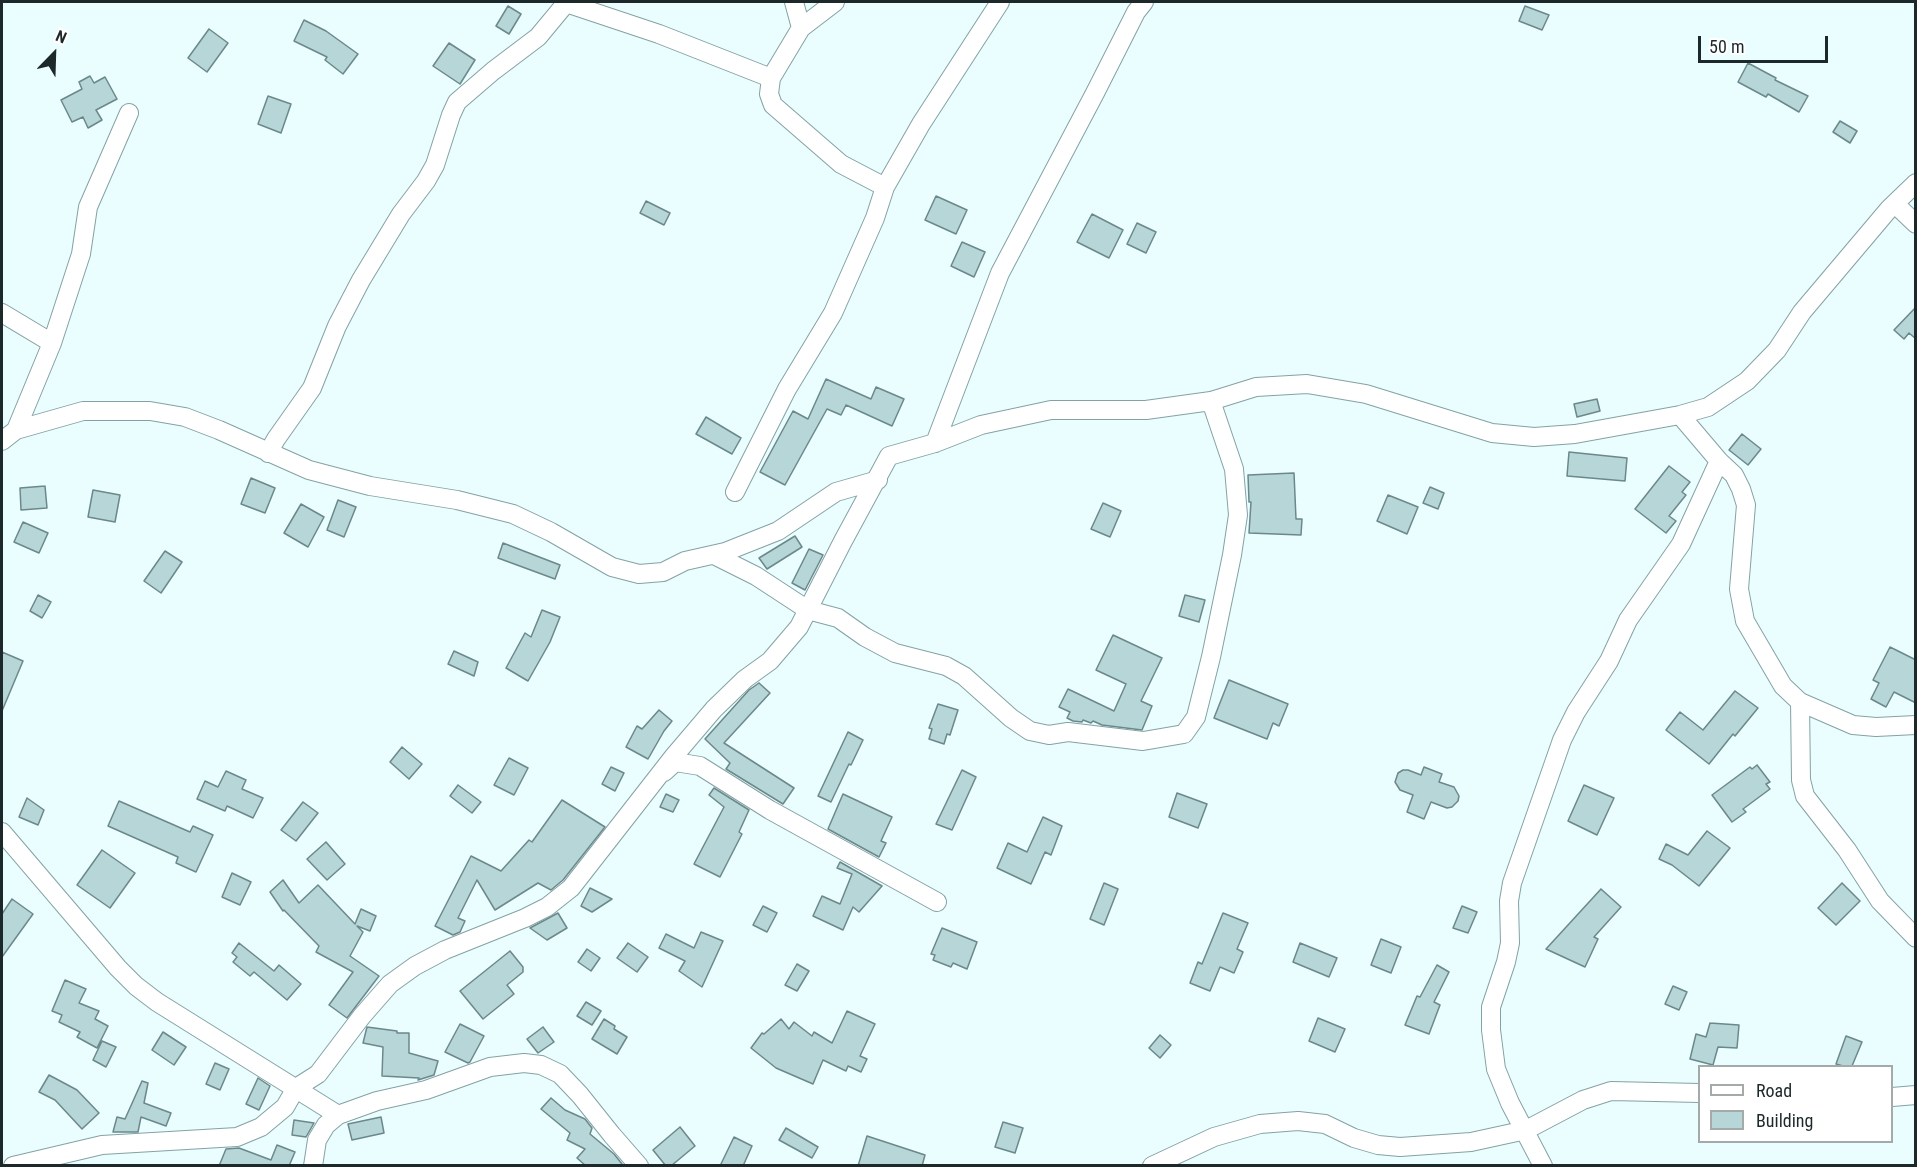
<!DOCTYPE html>
<html>
<head>
<meta charset="utf-8">
<style>
	body { margin:0 }
	#map { position:relative; width:1917px; height:1167px; overflow:hidden; background:#eafdff; font-family:"Roboto Condensed",sans-serif }
	canvas { display:block }
	.frame { position:absolute; inset:0; border:3px solid #1c2829; pointer-events:none }
	.legend { position:absolute; left:1698px; top:1065px; width:195px; height:78px; box-sizing:border-box; background:#fff; border:2px solid #a4a9a9; margin:0; padding:8px 10px; list-style:none; font-size:18px; color:#1c2829 }
	.legend li { display:flex; align-items:center; gap:12px; height:30px }
	.legend b { width:30px; border:2px solid #a4a9a9 }
	.north { position:absolute; left:24px; top:24px; width:60px; height:60px; -webkit-text-stroke:4px #fff; paint-order:stroke; rotate:23deg; font-size:16px; font-weight:700; line-height:24px; text-align:center; color:#1c2829 }
	.north::after { content:''; display:block; margin:auto; width:21px; height:27px; background:#1c2829; clip-path:polygon(50% 0,100% 100%,50% 72%,0 100%) }
	.scale { position:absolute; left:1698px; top:36px; width:130px; height:27px; box-sizing:border-box; border:3px solid #1c2829; border-top:0; padding-left:8px; font-size:18px; line-height:21px; white-space:nowrap; color:#1c2829; -webkit-text-stroke:4px #fff; paint-order:stroke }
</style>
</head>
<body>
<div id="map">
<canvas width="1917" height="1167"></canvas>
<div class="frame"></div>
<ul class="legend">
<li><b style="height:8px;background:#fff"></b>Road</li>
<li><b style="height:16px;background:#b7d6d8"></b>Building</li>
</ul>
<div class="north">N</div>
<div class="scale">50 m</div>
</div>
<script>
const ctx = document.querySelector('canvas').getContext('2d');
ctx.lineJoin = 'round';
function fillPath(path, color) { ctx.fillStyle = color; ctx.fill(path, 'evenodd'); }
const shape = rows => new Path2D(rows.map(r => 'M' + r).join(''));
function strokePath(path, color, width, dash) { ctx.strokeStyle = color; ctx.lineWidth = width; ctx.lineCap = dash ? 'butt' : 'round'; ctx.setLineDash(dash || []); ctx.stroke(path); }
const building = shape([
	[508,6,521,14,509,34,496,26,508,6],
	[1525,6,1549,15,1542,30,1519,21,1525,6],
	[304,20,326,31,358,54,343,74,325,60,327,57,294,41,304,20],
	[209,29,228,43,207,72,188,58,209,29],
	[449,43,475,60,460,84,433,66,449,43],
	[1748,63,1776,78,1775,80,1808,96,1799,112,1768,94,1766,97,1738,82,1748,63],
	[90,76,94,83,105,77,117,99,96,110,102,120,88,128,83,117,72,122,61,100,82,89,79,82,90,76],
	[268,96,291,104,281,133,258,124,268,96],
	[1840,121,1857,131,1850,143,1833,132,1840,121],
	[936,196,967,210,956,234,925,220,936,196],
	[646,201,670,213,664,225,640,213,646,201],
	[1092,214,1123,230,1109,258,1077,242,1092,214],
	[1137,223,1156,232,1146,253,1127,244,1137,223],
	[962,242,985,252,974,277,951,266,962,242],
	[1916,307,1916,339,1909,333,1904,339,1894,330,1916,307],
	[826,379,871,399,876,387,904,399,892,426,846,405,841,415,827,409,785,485,760,472,793,411,808,419,826,379],
	[1597,399,1600,411,1577,417,1574,404,1597,399],
	[706,417,741,438,732,454,696,434,706,417],
	[1742,434,1761,449,1748,465,1729,450,1742,434],
	[1569,452,1627,458,1625,481,1567,476,1569,452],
	[1669,466,1690,482,1682,492,1686,495,1669,516,1676,521,1666,533,1635,509,1669,466],
	[1294,473,1296,519,1302,519,1301,535,1249,533,1251,502,1249,502,1248,475,1294,473],
	[251,478,275,488,265,513,241,504,251,478],
	[45,486,47,508,21,510,20,488,45,486],
	[1430,487,1444,493,1438,509,1423,503,1430,487],
	[93,490,120,495,115,522,88,517,93,490],
	[1388,495,1418,507,1407,534,1377,521,1388,495],
	[338,500,356,507,344,537,327,530,338,500],
	[1103,503,1121,511,1110,537,1091,529,1103,503],
	[301,504,324,517,308,547,284,533,301,504],
	[23,522,48,533,39,553,14,542,23,522],
	[795,536,802,547,767,569,759,558,795,536],
	[503,543,560,565,555,579,498,558,503,543],
	[809,549,823,555,805,590,792,583,809,549],
	[165,551,182,562,161,593,144,581,165,551],
	[38,595,51,602,42,618,30,611,38,595],
	[1185,595,1205,600,1199,622,1179,616,1185,595],
	[542,610,560,617,550,642,528,681,506,668,525,633,531,637,542,610],
	[1113,635,1162,658,1141,701,1152,706,1142,730,1102,725,1093,721,1091,723,1083,720,1082,722,1073,721,1067,718,1070,712,1059,707,1068,689,1114,711,1126,684,1096,670,1113,635],
	[1890,647,1916,660,1916,703,1894,692,1886,707,1871,699,1879,683,1873,680,1890,647],
	[454,651,478,662,474,676,448,664,454,651],
	[2,652,23,661,2,711,2,652],
	[1229,680,1288,704,1279,726,1273,723,1267,739,1214,718,1229,680],
	[759,683,770,693,724,743,794,788,783,804,726,769,730,763,705,739,749,690,759,683],
	[1735,691,1758,708,1735,736,1733,734,1709,764,1666,730,1680,712,1703,730,1735,691],
	[938,704,958,710,950,735,947,734,944,744,929,739,932,729,929,728,938,704],
	[659,710,672,721,664,731,648,759,626,747,637,726,642,729,659,710],
	[848,732,863,740,851,765,849,764,831,802,818,796,848,732],
	[402,747,422,764,409,779,390,762,402,747],
	[509,758,528,768,514,795,494,785,509,758],
	[1757,765,1770,782,1766,784,1770,789,1743,809,1746,812,1732,822,1712,795,1750,767,1752,769,1757,765],
	[611,767,624,773,615,791,602,784,611,767],
	[1424,767,1442,774,1439,782,1454,787,1459,796,1458,801,1452,807,1447,808,1431,802,1424,819,1407,812,1413,795,1400,790,1395,782,1398,773,1403,770,1408,770,1421,775,1424,767],
	[962,770,976,777,952,830,936,824,962,770],
	[226,771,246,780,242,789,263,798,253,818,227,806,225,811,197,799,205,781,218,787,226,771],
	[458,785,481,802,472,813,450,796,458,785],
	[1584,785,1614,798,1597,835,1568,821,1584,785],
	[714,788,749,810,739,832,742,834,720,877,694,864,724,807,709,795,714,788],
	[1177,793,1207,804,1198,828,1169,817,1177,793],
	[666,794,679,800,673,812,660,807,666,794],
	[843,794,892,817,881,841,886,843,879,857,828,829,843,794],
	[27,798,44,810,38,825,19,817,27,798],
	[562,800,605,827,563,880,551,890,538,883,495,910,477,880,458,918,465,921,460,932,453,935,435,926,471,856,501,871,529,840,532,842,562,800],
	[119,801,190,832,193,826,213,835,196,872,176,863,178,857,108,826,119,801],
	[303,802,318,813,296,841,281,830,303,802],
	[1043,817,1062,826,1051,855,1045,852,1031,884,997,868,1008,843,1027,852,1043,817],
	[1707,831,1730,848,1699,886,1672,865,1659,859,1666,844,1688,855,1707,831],
	[326,842,345,864,327,880,307,859,326,842],
	[102,850,135,873,110,908,77,885,102,850],
	[840,862,882,886,859,912,853,907,843,930,813,916,822,896,840,904,852,874,837,868,840,862],
	[232,873,251,882,240,905,222,897,232,873],
	[283,880,299,903,318,885,355,924,361,909,376,916,370,931,357,926,363,932,350,956,379,976,347,1018,329,1005,353,972,316,952,319,946,284,910,283,911,270,892,283,880],
	[1104,883,1118,889,1104,925,1090,919,1104,883],
	[1842,883,1860,901,1836,925,1818,908,1842,883],
	[590,888,612,899,592,912,581,906,590,888],
	[1601,889,1621,907,1594,937,1598,939,1585,967,1546,949,1601,889],
	[12,899,33,914,2,957,2,914,12,899],
	[763,906,777,913,767,932,753,925,763,906],
	[1462,906,1477,912,1468,933,1453,928,1462,906],
	[558,913,567,928,547,940,530,928,558,913],
	[1223,913,1248,923,1237,949,1243,952,1234,973,1220,967,1210,991,1190,983,1198,962,1202,964,1223,913],
	[942,928,977,942,967,969,953,963,951,967,933,960,935,955,931,954,942,928],
	[701,932,723,941,702,987,679,971,685,961,659,948,666,934,694,948,701,932],
	[1381,939,1401,947,1391,973,1371,965,1381,939],
	[239,943,274,971,279,965,301,984,287,1000,254,972,250,976,233,962,237,957,232,953,239,943],
	[628,943,648,957,637,972,617,958,628,943],
	[1300,943,1337,958,1329,977,1293,962,1300,943],
	[587,949,600,958,591,971,578,962,587,949],
	[510,951,523,967,523,972,507,985,514,994,483,1019,460,991,510,951],
	[797,964,809,971,797,991,785,985,797,964],
	[1437,965,1449,972,1434,1002,1440,1005,1429,1034,1405,1025,1417,996,1420,997,1437,965],
	[65,980,86,989,79,1003,99,1011,95,1019,108,1026,97,1048,77,1037,80,1032,59,1022,62,1015,52,1011,65,980],
	[1673,986,1687,992,1679,1010,1665,1004,1673,986],
	[586,1002,601,1011,592,1025,577,1016,586,1002],
	[847,1011,875,1024,860,1056,867,1059,861,1072,848,1066,846,1071,823,1060,813,1084,776,1068,751,1048,762,1033,764,1034,781,1019,789,1029,794,1022,812,1036,814,1032,832,1043,847,1011],
	[1318,1018,1345,1029,1335,1052,1309,1041,1318,1018],
	[604,1019,615,1026,614,1029,627,1037,617,1054,592,1039,604,1019],
	[1710,1023,1739,1025,1737,1048,1718,1047,1713,1065,1690,1059,1696,1034,1706,1037,1710,1023],
	[460,1024,484,1036,470,1062,468,1063,445,1052,460,1024],
	[367,1027,397,1031,397,1033,409,1033,409,1053,438,1061,434,1075,418,1080,419,1078,382,1076,383,1047,363,1043,367,1027],
	[543,1027,554,1042,538,1053,527,1039,543,1027],
	[163,1032,186,1047,174,1065,152,1050,163,1032],
	[1160,1035,1171,1045,1160,1058,1149,1048,1160,1035],
	[1846,1036,1862,1042,1852,1066,1843,1066,1836,1064,1846,1036],
	[102,1041,116,1047,106,1067,93,1060,102,1041],
	[215,1063,229,1069,220,1090,206,1084,215,1063],
	[49,1075,77,1090,99,1113,82,1129,55,1100,39,1092,49,1075],
	[258,1078,270,1086,259,1110,246,1104,258,1078],
	[142,1081,148,1083,144,1103,171,1113,166,1126,141,1117,138,1132,113,1132,117,1117,125,1119,142,1081],
	[551,1098,565,1110,585,1119,592,1128,590,1134,614,1154,622,1164,621,1166,586,1166,577,1158,585,1149,567,1140,570,1133,541,1109,551,1098],
	[381,1117,384,1133,352,1140,348,1124,381,1117],
	[294,1120,314,1123,306,1137,292,1135,294,1120],
	[1003,1122,1023,1128,1015,1153,995,1147,1003,1122],
	[680,1127,695,1146,671,1166,666,1166,653,1150,680,1127],
	[786,1128,818,1147,812,1158,779,1140,786,1128],
	[867,1136,925,1155,922,1166,858,1166,867,1136],
	[734,1137,752,1146,743,1166,720,1166,734,1137],
	[277,1145,295,1152,289,1166,219,1166,226,1149,239,1148,271,1160,277,1145]
]);
fillPath(building, '#b7d6d8');
strokePath(building, '#6b888a', 1.5);
const minor = shape([
	[794,2,801,28],
	[835,2,801,28,771,78,769,94,773,105,841,164,885,187],
	[566,3,659,34,771,78],
	[1895,204,1916,224],
	[2,313,52,343],
	[1680,415,1719,461,1734,475,1741,489,1746,505,1739,589,1745,621,1783,686,1800,702,1853,725,1876,727,1916,725],
	[16,430,52,343,81,254,88,207,129,113],
	[2,441,16,430,83,411,150,411,185,417,219,430,309,470,370,486,457,500,513,514,551,532,612,567,639,574,663,572,685,561,725,552,778,531,836,492,878,480],
	[935,443,1000,273,1095,93,1136,12,1144,2],
	[268,453,276,439,312,388,337,326,361,280,401,214,426,181,435,165,451,115,457,102,493,71,538,37,567,2],
	[735,492,787,389,833,313,875,218,885,187,921,124,1000,2],
	[714,555,756,576,808,610,838,618,865,637,895,653,946,666,964,676,1011,718,1030,731,1049,735,1068,732,1143,741,1184,734,1196,717,1211,657,1232,555,1238,515,1234,469,1211,401],
	[1800,702,1801,780,1805,796,1847,850,1880,901,1916,938],
	[664,772,675,762,700,766,770,810,937,902],
	[2,832,118,968,136,986,157,1002,338,1115],
	[1892,1097,1916,1095],
	[13,1166,102,1145,237,1137,261,1127,285,1107,296,1088,318,1074,362,1016,390,984,415,966,445,950,525,918,547,907,571,888,674,756,714,709,745,679,770,661,799,627,843,541,889,456,935,443,981,425,1051,410,1146,410,1211,401,1256,387,1307,384,1366,394,1492,433,1534,437,1575,434,1680,415,1708,407,1747,381,1777,350,1802,312,1889,209,1916,183],
	[313,1166,317,1140,326,1125,338,1115,377,1101,426,1090,490,1067,524,1063,541,1065,560,1074,580,1095,612,1135,639,1166],
	[1152,1166,1214,1137,1260,1124,1298,1121,1325,1124,1354,1138,1378,1145,1400,1147,1471,1142,1526,1130,1583,1100,1611,1091,1700,1093],
	[1543,1166,1510,1103,1496,1069,1491,1030,1491,1007,1506,962,1510,943,1509,901,1512,883,1562,740,1576,712,1609,661,1628,620,1681,544,1719,461]
]);
strokePath(minor, '#84a2a4', 20);
strokePath(minor, '#fff', 18);
</script>
</body>
</html>
